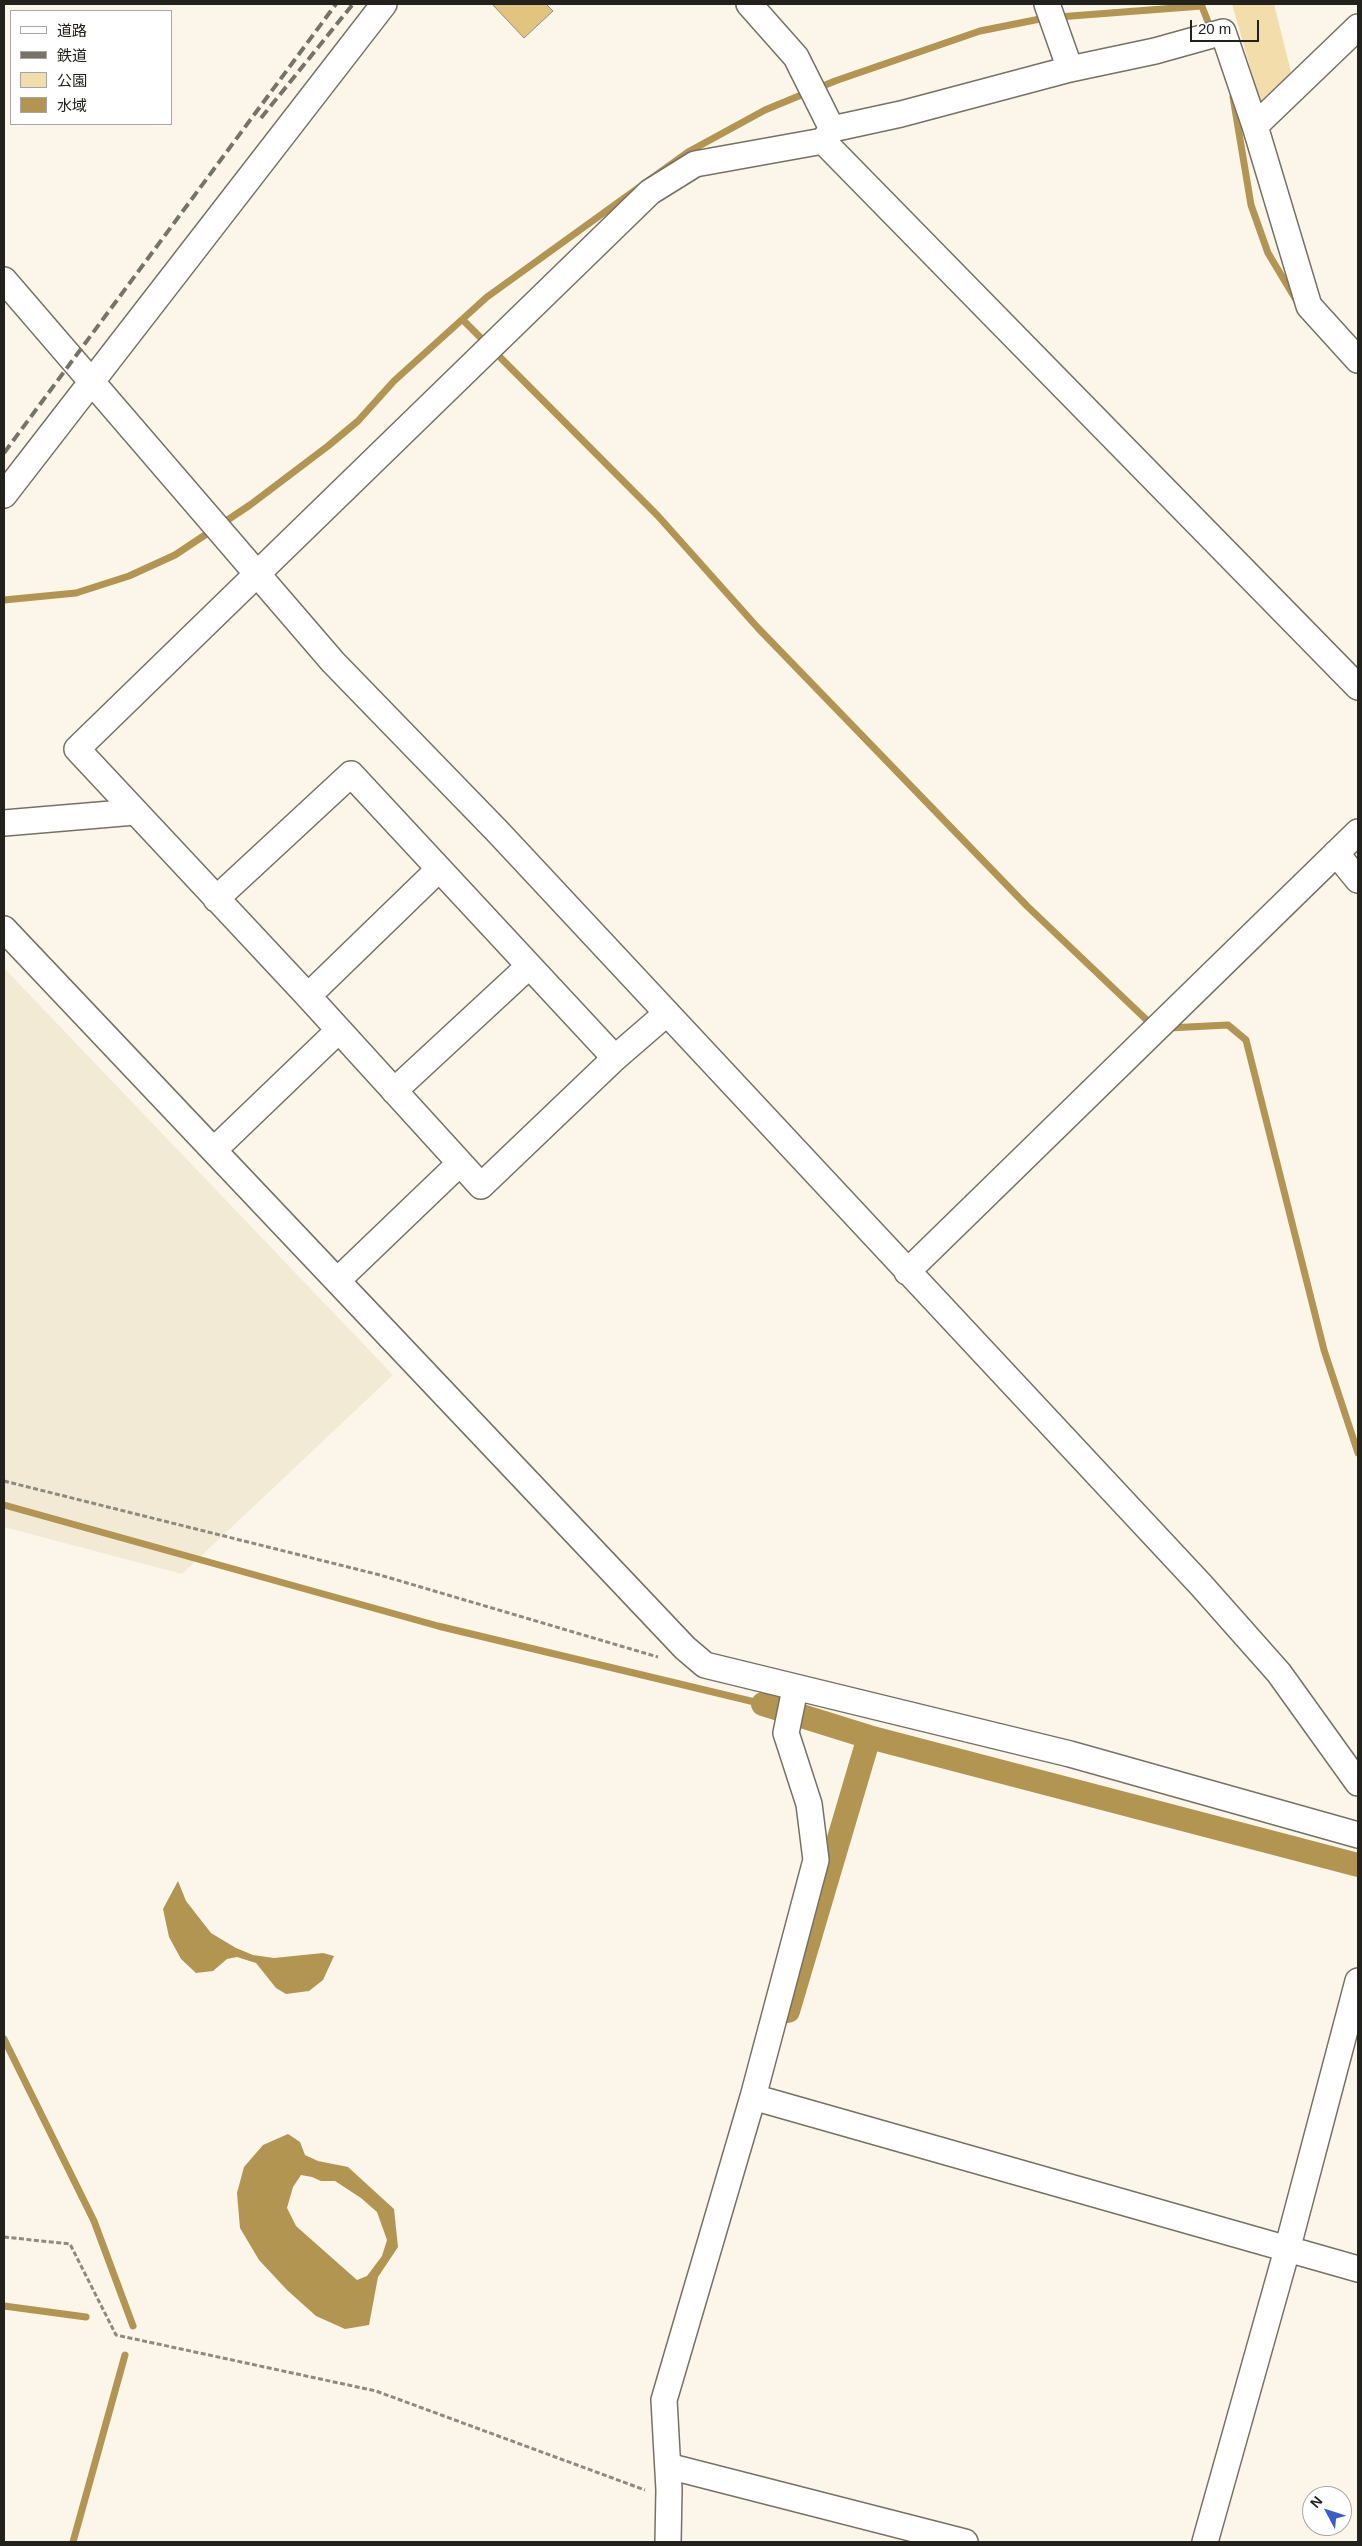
<!DOCTYPE html>
<html>
<head>
<meta charset="utf-8">
<style>
	body { margin:0 }
	#map { position:relative; width:1362px; height:2546px; overflow:hidden; background:#fbf6e9; font-family:Helvetica,"Noto Sans JP",sans-serif }
	canvas { display:block }
	.frame { position:absolute; inset:0; border:5px solid #23211c; pointer-events:none }
	.legend { position:absolute; left:10px; top:10px; width:162px; height:115px; box-sizing:border-box; background:#fff; border:1px solid #a7a6a4; margin:0; padding:6px 9px; list-style:none; font-size:15px; color:#23211c }
	.legend li { display:flex; align-items:center; gap:10px; height:25px }
	.legend b { width:25px; border:1px solid #a7a6a4 }
	.north { position:absolute; left:1302px; top:2486px; width:50px; height:50px; box-sizing:border-box; background:#fff; border:1px solid #a7a6a4; border-radius:50%; rotate:310deg; font-size:14px; font-weight:700; line-height:20px; text-align:center; color:#23211c }
	.north::after { content:''; display:block; margin:auto; width:18px; height:22px; background:#3c5ccd; clip-path:polygon(50% 0,100% 100%,50% 72%,0 100%) }
	.scale { position:absolute; left:1190px; top:20px; width:69px; height:22px; box-sizing:border-box; border:2px solid #23211c; border-top:0; padding-left:6px; font-size:15px; line-height:18px; white-space:nowrap; color:#23211c; -webkit-text-stroke:4px #fff; paint-order:stroke }
</style>
</head>
<body>
<div id="map">
<canvas width="1362" height="2546"></canvas>
<div class="frame"></div>
<ul class="legend">
<li><b style="height:6px;background:#fff"></b>道路</li>
<li><b style="height:6px;background:#76736a"></b>鉄道</li>
<li><b style="height:14px;background:#f2ddab"></b>公園</li>
<li><b style="height:14px;background:#b19550"></b>水域</li>
</ul>
<div class="north">N</div>
<div class="scale">20 m</div>
</div>
<script>
const ctx = document.querySelector('canvas').getContext('2d');
ctx.lineJoin = 'round';
function fillPath(path, color) { ctx.fillStyle = color; ctx.fill(path, 'evenodd'); }
const shape = rows => new Path2D(rows.map(r => 'M' + r).join(''));
function strokePath(path, color, width, dash) { ctx.strokeStyle = color; ctx.lineWidth = width; ctx.lineCap = dash ? 'butt' : 'round'; ctx.setLineDash(dash || []); ctx.stroke(path); }
fillPath(shape([
	[4,968,393,1375,182,1574,4,1527]
]), '#f3ead6');
fillPath(shape([
	[1232,4,1274,4,1291,72,1260,102]
]), '#f2ddab');
fillPath(shape([
	[178,1881,186,1901,211,1933,236,1948,253,1955,274,1958,323,1953,334,1956,323,1980,309,1991,286,1994,276,1988,256,1963,237,1957,227,1959,213,1971,196,1973,181,1959,169,1937,163,1909],
	[288,2134,300,2142,305,2155,318,2161,348,2167,394,2209,398,2247,378,2277,369,2325,345,2329,316,2316,287,2290,259,2260,240,2228,237,2193,244,2167,263,2145],
	[301,2175,312,2177,321,2181,335,2181,361,2198,377,2212,387,2240,382,2256,367,2276,357,2280,296,2226,287,2208,293,2187]
]), '#b19550');
strokePath(shape([
	[1201,4,1212,32],
	[1233,97,1251,205,1268,253,1298,303],
	[463,320,658,516,758,628,1027,906,1153,1026],
	[4,600,76,593,129,576,175,555,250,505,328,446,358,421,394,381,487,297,688,152,765,110,835,81,980,31,1045,18,1202,6],
	[1168,1028,1228,1025,1246,1040,1324,1350,1358,1453],
	[4,1505,438,1626,763,1704],
	[4,2039,94,2221,133,2326],
	[4,2306,86,2317],
	[73,2542,125,2355]
]), '#b19550', 7);
strokePath(shape([
	[763,1704,869,1737,1358,1865],
	[788,2011,869,1737]
]), '#b19550', 24);
const building = shape([
	[492,4,546,4,553,11,524,38,492,4]
]);
fillPath(building, '#e1c47e');
strokePath(building, '#938e82', 1);
const street = shape([
	[749,4,796,57,832,129],
	[1047,4,1070,69],
	[1255,126,1358,27],
	[823,141,1358,687],
	[4,280,333,662,498,832,1201,1585,1279,1673,1358,1783],
	[4,495,384,4],
	[4,823,135,812],
	[1336,853,1358,880],
	[216,899,351,774,615,1058],
	[4,929,685,1648,705,1665,1070,1754,1358,1835],
	[308,996,439,869],
	[667,1013,615,1058,481,1186,308,996,77,749,650,192,695,164,823,141,832,129,901,114,1070,69,1155,51,1223,32,1255,126,1309,306,1358,360],
	[394,1091,529,966],
	[214,1150,339,1030],
	[907,1272,1358,832],
	[338,1280,459,1164],
	[753,2097,1358,2269],
	[668,2466,965,2542],
	[668,2542,669,2490,664,2400,753,2097,816,1860,809,1804,786,1733,795,1689],
	[1205,2542,1287,2250,1358,1981]
]);
strokePath(street, '#767165', 28);
strokePath(shape([
	[4,1481,380,1575,658,1657],
	[4,2237,70,2244,116,2335,376,2391,645,2490]
]), '#8e8a81', 3, [5, 2.5]);
strokePath(street, '#fff', 25);
strokePath(shape([
	[261,118,353,4],
	[4,453,336,4]
]), '#76736a', 4, [10, 5]);
</script>
</body>
</html>
